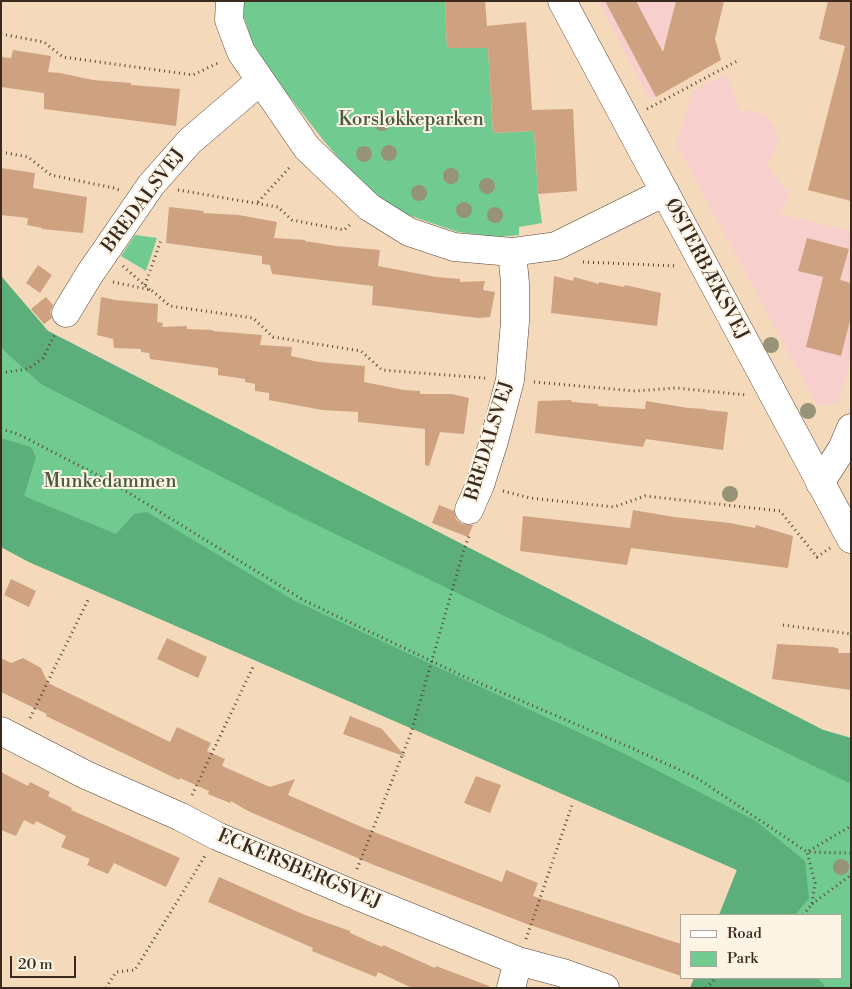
<!DOCTYPE html>
<html>
<head>
<meta charset="utf-8">
<style>
	body { margin:0 }
	#map { position:relative; width:852px; height:989px; overflow:hidden; background:#f4d9bb; font-family:"Libre Bodoni",serif }
	canvas { display:block }
	.frame { position:absolute; inset:0; border:2px solid #3b2a1e; pointer-events:none }
	.legend { position:absolute; left:680px; top:914px; width:162px; height:65px; box-sizing:border-box; background:#fcf5e5; border:1px solid #afa495; margin:0; padding:6px 9px; list-style:none; font-size:15px; color:#3b2a1e }
	.legend li { display:flex; align-items:center; gap:10px; height:25px }
	.legend b { width:25px; border:1px solid #afa495 }
	.scale { position:absolute; left:10px; top:956px; width:66px; height:22px; box-sizing:border-box; border:2px solid #3b2a1e; border-top:0; padding-left:6px; font-size:15px; line-height:18px; white-space:nowrap; color:#3b2a1e; -webkit-text-stroke:4px #fcf5e5; paint-order:stroke }
</style>
</head>
<body>
<div id="map">
<canvas width="852" height="989"></canvas>
<div class="frame"></div>
<ul class="legend">
<li><b style="height:6px;background:#fff"></b>Road</li>
<li><b style="height:14px;background:#71cb91"></b>Park</li>
</ul>
<div class="scale">20 m</div>
</div>
<script>
const ctx = document.querySelector('canvas').getContext('2d');
ctx.lineJoin = 'round';
function fillPath(path, color) { ctx.fillStyle = color; ctx.fill(path, 'evenodd'); }
const shape = rows => new Path2D(rows.map(r => 'M' + r).join(''));
function strokePath(path, color, width, dash) { ctx.strokeStyle = color; ctx.lineWidth = width; ctx.lineCap = dash ? 'butt' : 'round'; ctx.setLineDash(dash || []); ctx.stroke(path); }
function write(font, color, halo, rows, align = 'center') {
  ctx.font = font + ' "Libre Bodoni",serif'; ctx.lineWidth = 4; ctx.setLineDash([]); ctx.textBaseline = 'middle'; ctx.strokeStyle = halo; ctx.fillStyle = color; for (const [text, x, y, turn = 0] of rows) {
    ctx.save(); ctx.translate(x, y); ctx.rotate((+turn || 0) * Math.PI / 180); ctx.textAlign = isNaN(turn) ? turn : align; if (halo) ctx.strokeText(text, 0, 0); ctx.fillText(text, 0, 0); ctx.restore();
  }
}
fillPath(shape([
	[598,1,676,1,674,9,685,12,695,38,709,67,650,100],
	[727,74,739,111,753,110,765,116,775,126,778,139,775,153,767,164,790,195,780,214,851,231,851,355,839,403,817,406,676,144,692,91]
]), '#f7d0ce');
fillPath(shape([
	[239,1,445,1,447,48,488,48,493,133,534,131,538,194,542,223,519,227,519,235,498,237,458,232,405,214,360,183,324,141,278,82,252,42],
	[135,235,157,238,146,271,121,256],
	[1,276,48,331,823,730,851,738,851,988,690,988,694,978,841,978,841,915,719,915,737,870,29,562,1,547]
]), '#71cb91');
fillPath(shape([
	[1,276,48,331,823,730,851,738,851,784,292,513,41,384,1,348],
	[1,438,31,447,36,457,24,496,116,534,134,514,147,512,293,600,621,752,756,821,805,861,809,898,795,915,719,915,737,870,29,562,1,547],
	[694,978,818,978,826,988,690,988]
]), '#5caf7b');
fillPath(shape([
	[445,1,485,1,487,26,526,22,532,110,573,109,577,191,538,194,534,131,493,133,488,48,447,48],
	[605,1,636,1,663,52,676,1,724,1,715,39,721,60,656,97],
	[828,1,851,1,851,201,808,190,845,46,849,47,819,39],
	[13,50,51,56,48,72,60,73,93,80,131,83,131,85,180,89,176,126,44,109,44,93,1,87,1,57,11,58],
	[1,168,35,173,33,188,87,197,83,233,42,229,42,228,27,225,28,218,1,215],
	[169,207,204,211,203,213,239,215,277,222,274,238,305,240,305,241,336,246,380,250,378,266,436,277,460,279,460,282,485,281,483,290,495,292,490,317,478,318,372,305,373,286,272,274,270,265,262,264,262,256,166,243],
	[807,238,849,249,840,280,851,283,851,317,841,356,806,347,823,277,798,271],
	[38,265,52,275,40,293,26,283],
	[554,276,573,281,574,277,599,284,599,282,624,287,625,285,661,293,657,326,551,313],
	[46,297,53,305,50,312,52,318,44,324,31,309],
	[101,297,115,300,158,304,157,322,163,323,162,327,187,326,187,329,213,330,213,331,262,335,260,345,292,347,291,356,319,362,365,366,364,382,404,390,420,391,420,394,452,394,469,398,464,434,440,432,429,466,425,465,425,429,358,422,358,412,322,410,269,400,269,393,255,391,255,384,245,382,245,379,218,375,218,368,150,359,149,353,141,352,141,349,114,348,113,339,97,335],
	[571,400,572,402,598,404,598,406,645,409,646,401,688,408,706,409,706,410,728,412,723,450,646,439,643,447,535,433,538,401],
	[439,505,454,511,456,519,462,524,473,525,468,537,432,523],
	[633,510,674,517,730,523,755,528,756,525,793,536,788,568,631,548,627,565,520,551,523,516,630,528],
	[11,579,36,591,29,607,4,595],
	[167,638,207,657,198,678,157,659],
	[777,644,833,647,839,649,838,653,851,653,851,690,772,679],
	[1,658,11,663,23,658,41,668,48,683,170,742,177,727,211,743,207,751,225,759,222,766,270,787,295,779,288,795,364,828,502,882,506,870,538,883,533,896,681,944,681,976,527,924,374,865,248,811,231,801,230,803,208,794,209,791,180,778,179,780,46,716,47,714,1,692],
	[350,716,382,729,406,757,343,734],
	[1,772,28,786,30,782,50,792,48,796,72,808,71,810,180,858,166,887,114,863,108,874,87,865,90,859,61,847,66,836,36,821,34,825,24,820,16,836,1,830],
	[476,776,501,785,490,813,464,803],
	[219,877,305,915,350,931,350,933,382,947,383,945,435,968,436,966,489,986,489,988,412,988,378,972,376,977,312,951,313,948,208,902]
]), '#cea280');
const minor = shape([
	[230,1,229,20,241,52,307,148,369,207,409,232,454,247,512,252,556,246,665,192],
	[562,1,851,539],
	[66,313,89,275,151,185,190,141,260,81],
	[820,483,842,449,851,428],
	[469,510,480,485,494,441,510,380,515,322,515,283,512,252],
	[1,731,86,775,181,817,217,836,348,892,518,961,563,973,605,988],
	[511,988,518,961]
]);
strokePath(minor, '#574436', 29);
strokePath(shape([
	[1,34,44,42,63,57,193,75,220,62],
	[647,109,737,61],
	[1,152,28,157,51,175,114,188,119,190],
	[178,190,278,207,292,220,344,230,352,223],
	[258,202,291,166],
	[583,262,677,266],
	[123,266,150,290],
	[113,282,151,290,170,306,253,318,273,337,361,351,382,370,485,378],
	[145,285,161,240],
	[1,373,28,369,43,358,55,334],
	[534,382,635,391,676,388,747,395],
	[1,429,18,434,111,482,305,601,463,676,634,749,697,778,807,852,851,826],
	[503,491,530,498,614,507,645,496,780,511,817,557,830,548],
	[783,625,851,634],
	[30,718,89,598],
	[192,795,253,667],
	[357,869,411,733,464,549,470,534],
	[812,904,851,875],
	[803,915,812,904,815,883,807,852,851,853],
	[526,939,572,805],
	[106,988,116,972,135,970,205,856],
	[706,988,716,978]
]), '#574436', 3, [1, 4]);
strokePath(minor, '#fff', 28);
ctx.fillStyle = '#979377';
for (const [x, y] of [
	[382,123],
	[389,153],
	[364,154],
	[451,176],
	[487,186],
	[419,193],
	[464,210],
	[495,215],
	[771,345],
	[808,411],
	[730,494],
	[841,867]
]) { ctx.beginPath(); ctx.arc(x, y, 8, 0, 2 * Math.PI); ctx.fill(); }
write('19px', '#4b5a40', '#fcf5e5', [
	["Korsløkkeparken",411,120],
	["Munkedammen",110,482]
]);
write('19px', '#3b2a1e', '#fcf5e5', [
	["BREDALSVEJ",144,201,-53],
	["ØSTERBÆKSVEJ",706,270,62],
	["BREDALSVEJ",490,441,-73],
	["ECKERSBERGSVEJ",299,870,23]
]);
</script>
</body>
</html>
